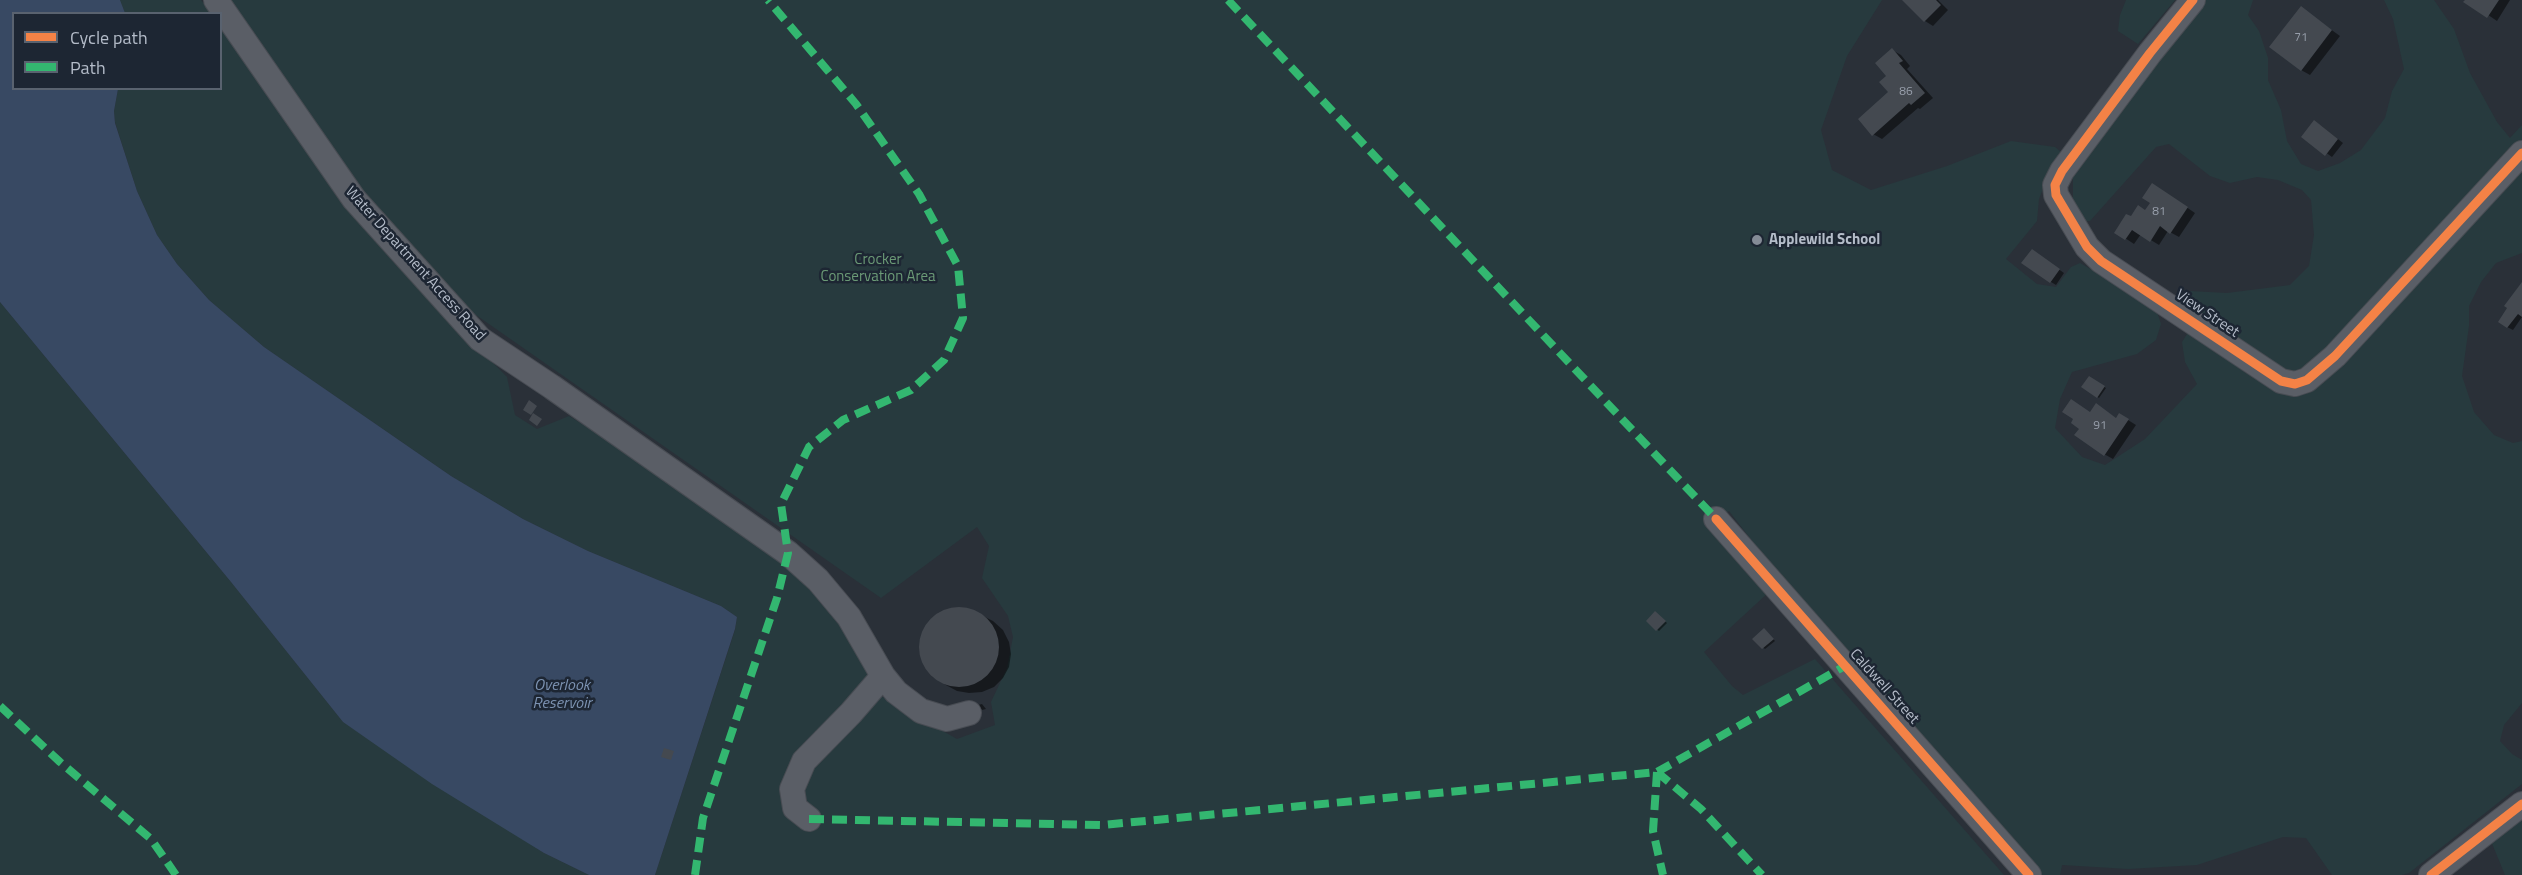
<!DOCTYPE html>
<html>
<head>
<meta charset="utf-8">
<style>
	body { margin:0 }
	#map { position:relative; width:2522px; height:875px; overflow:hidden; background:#2a3038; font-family:"Titillium Web",sans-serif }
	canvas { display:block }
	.legend { position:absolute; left:12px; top:12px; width:210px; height:78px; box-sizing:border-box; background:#1d2633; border:2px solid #59626f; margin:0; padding:8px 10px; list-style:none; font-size:18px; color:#b4bcc9 }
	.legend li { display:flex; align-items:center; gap:12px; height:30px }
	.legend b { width:30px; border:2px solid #59626f }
</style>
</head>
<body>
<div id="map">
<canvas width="2522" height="875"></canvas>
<ul class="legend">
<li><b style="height:8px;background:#f48246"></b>Cycle path</li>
<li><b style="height:8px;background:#33b770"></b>Path</li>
</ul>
</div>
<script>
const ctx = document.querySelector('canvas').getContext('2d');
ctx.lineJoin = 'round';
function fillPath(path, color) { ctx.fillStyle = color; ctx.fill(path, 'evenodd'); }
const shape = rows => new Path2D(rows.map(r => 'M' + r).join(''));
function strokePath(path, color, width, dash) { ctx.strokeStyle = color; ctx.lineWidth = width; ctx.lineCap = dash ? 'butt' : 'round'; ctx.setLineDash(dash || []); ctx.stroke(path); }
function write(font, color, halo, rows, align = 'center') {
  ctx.font = font + ' "Titillium Web",sans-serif'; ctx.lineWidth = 5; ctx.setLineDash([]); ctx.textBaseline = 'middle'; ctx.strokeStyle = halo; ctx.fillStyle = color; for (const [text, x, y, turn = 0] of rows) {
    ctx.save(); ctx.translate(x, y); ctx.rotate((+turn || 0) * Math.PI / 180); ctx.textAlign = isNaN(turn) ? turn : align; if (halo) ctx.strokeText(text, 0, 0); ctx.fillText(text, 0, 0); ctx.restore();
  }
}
fillPath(shape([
	[120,0,201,0,211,13,125,13],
	[222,0,1882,0,1847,56,1821,130,1832,170,1871,190,1947,166,2011,141,2055,147,2061,152,2048,175,2039,199,2037,221,2006,259,2037,284,2056,287,2071,267,2080,263,2155,306,2161,324,2156,340,2137,354,2072,372,2060,399,2055,428,2082,457,2105,465,2145,439,2197,384,2185,362,2182,342,2189,331,2246,373,2293,395,2306,390,2334,369,2522,165,2522,253,2496,263,2481,282,2469,306,2469,326,2462,376,2474,412,2494,435,2513,443,2522,441,2522,703,2504,725,2500,741,2512,754,2522,760,2522,784,2409,873,2402,875,2332,875,2306,838,2283,837,2197,865,2128,869,2062,865,2060,875,2042,875,1982,803,1801,604,1729,511,1711,524,1769,592,1704,652,1732,686,1743,695,1815,659,2004,875,655,875,735,630,737,617,721,606,588,551,523,519,451,476,264,347,209,300,177,264,157,235,137,191,115,122,114,111,118,89,220,88,221,27,293,126,337,197,396,265,507,377,515,415,537,429,569,416,669,477,799,566,845,621,870,660,876,678,873,685,850,704,801,754,788,776,784,793,800,820,810,809,801,784,803,771,814,757,861,709,879,695,957,739,995,725,991,702,1007,668,1013,637,1008,616,982,578,989,546,977,527,881,598,426,280],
	[2126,0,2175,0,2138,44,2118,31,2120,15],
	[2204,0,2253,0,2248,15,2259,31,2268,58,2268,80,2281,110,2287,141,2301,164,2318,171,2340,163,2361,150,2385,118,2392,91,2404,69,2393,19,2384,0,2434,0,2454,29,2470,73,2497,122,2510,138,2522,125,2522,143,2329,353,2299,373,2280,367,2199,313,2188,302,2190,291,2227,293,2290,285,2309,266,2314,235,2311,200,2302,190,2278,180,2257,177,2230,183,2210,176,2169,144,2156,147,2090,221,2079,222,2073,198,2073,175],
	[0,302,231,582,343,722,544,853,589,875,0,875],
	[2522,816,2522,875,2505,875,2491,841]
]), '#273a3e');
fillPath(shape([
	[0,0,120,0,125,13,14,14,14,88,118,89,114,111,115,123,137,191,157,235,177,264,209,300,264,347,451,476,523,519,588,551,721,606,737,617,735,629,655,875,589,875,544,853,432,784,343,722,231,582,0,302]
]), '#384963');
fillPath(shape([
	[1904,0,1938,0,1948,10,1933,26,1925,21],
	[2466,0,2510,0,2497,21],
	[2301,8,2340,36,2310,75,2301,70],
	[1892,50,1901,55,1910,66,1907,69,1933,98,1920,109,1918,108,1882,139,1873,134,1890,92,1888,76],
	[2320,125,2343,143,2332,157,2303,136],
	[2161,190,2195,213,2179,237,2168,231,2159,245,2141,234,2134,244,2116,232,2131,218,2146,212],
	[2037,254,2064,273,2056,285,2051,282],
	[2522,284,2522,317,2513,330,2507,327],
	[2089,378,2106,388,2099,398,2083,387],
	[2104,410,2117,419,2128,420,2136,425,2113,459,2104,454],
	[956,608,969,609,993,621,1003,630,1009,642,1011,654,1009,667,1003,678,994,687,982,692,969,693,957,691,944,684,933,677,925,667,921,655,920,642,924,629,932,618,943,611],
	[1657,614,1667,623,1659,631,1648,621],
	[1766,631,1775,641,1765,649,1754,639],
	[982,704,986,709,982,710,978,705]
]), '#0007');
fillPath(shape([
	[1902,0,1936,0,1941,5,1924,22],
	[2465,0,2499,0,2487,18,2463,2],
	[2301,6,2332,30,2301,71,2269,47],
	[1892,48,1903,61,1899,63,1925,93,1911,105,1909,103,1872,136,1858,119,1888,92,1879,82,1886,76,1875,63],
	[2314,120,2338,139,2325,156,2301,137],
	[2152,183,2188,207,2170,234,2160,226,2150,242,2132,230,2125,240,2114,233,2126,214,2131,216,2138,205,2145,210,2150,203,2142,198],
	[2032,249,2060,269,2050,283,2021,263],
	[2522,282,2522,317,2518,314,2507,328,2498,322,2507,308,2504,306],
	[2089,376,2105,386,2097,398,2081,387],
	[2071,399,2090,412,2096,403,2116,418,2119,413,2129,419,2104,456,2074,435,2079,429,2071,423,2073,419,2062,412],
	[529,400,537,406,531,415,523,410],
	[533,413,542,419,537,426,529,420],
	'919 647a40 40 0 1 1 80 0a40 40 0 1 1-80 0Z',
	[1655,611,1666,621,1656,631,1646,621],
	[1764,628,1774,639,1762,649,1752,639],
	[664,748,674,751,671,760,661,757]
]), '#444950');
const minor = shape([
	[216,0,354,199,480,339,552,387,788,553,818,580,849,617,883,676,896,692,921,711,947,719,969,713],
	[2193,0,2150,53,2062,171,2055,185,2056,195,2087,247,2101,261,2281,381,2295,384,2307,380,2335,356,2522,153],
	[1716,519,2029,875],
	[809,819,795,808,792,789,804,761,851,713,883,676],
	[2431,875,2522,804]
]);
strokePath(minor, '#484c53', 26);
strokePath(minor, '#5a5e66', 24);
strokePath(shape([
	[1228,0,1716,519],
	[0,706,60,762,151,839,176,875],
	[1657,772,1701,809,1762,875],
	[1657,772,1653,831,1663,875],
	[809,819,1103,825,1657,772,1845,666],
	[695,875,703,818,777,598,788,553,781,504,809,447,843,420,911,390,944,360,963,318,958,266,919,194,856,104,768,0]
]), '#33b770', 8, [15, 8]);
strokePath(shape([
	[2193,0,2150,53,2062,171,2055,185,2056,195,2087,247,2101,261,2281,381,2295,384,2307,380,2335,356,2522,153],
	[1716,519,2029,875],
	[2431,875,2522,804]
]), '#f48246', 9);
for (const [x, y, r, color] of [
	[1757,240,6,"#848b96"]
]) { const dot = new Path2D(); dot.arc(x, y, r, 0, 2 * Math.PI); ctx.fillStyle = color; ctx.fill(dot); strokePath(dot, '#1d2633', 2); }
write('12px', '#989fab', null, [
	["71",2301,38],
	["86",1906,92],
	["81",2159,212],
	["91",2100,426]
]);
write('bold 15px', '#b4bcc9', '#1d2633', [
	["Applewild School",1769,240]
], 'left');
write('15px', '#6b9a76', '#1d2633', [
	["Crocker",878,260],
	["Conservation Area",878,277]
]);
write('15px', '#b4bcc9', '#1d2633', [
	["Water Department Access Road",415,264,48],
	["View Street",2207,314,34],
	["Caldwell Street",1884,687,48]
]);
write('italic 16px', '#7c92b1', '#1d2633', [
	["Overlook",562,686],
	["Reservoir",562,704]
]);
</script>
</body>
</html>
